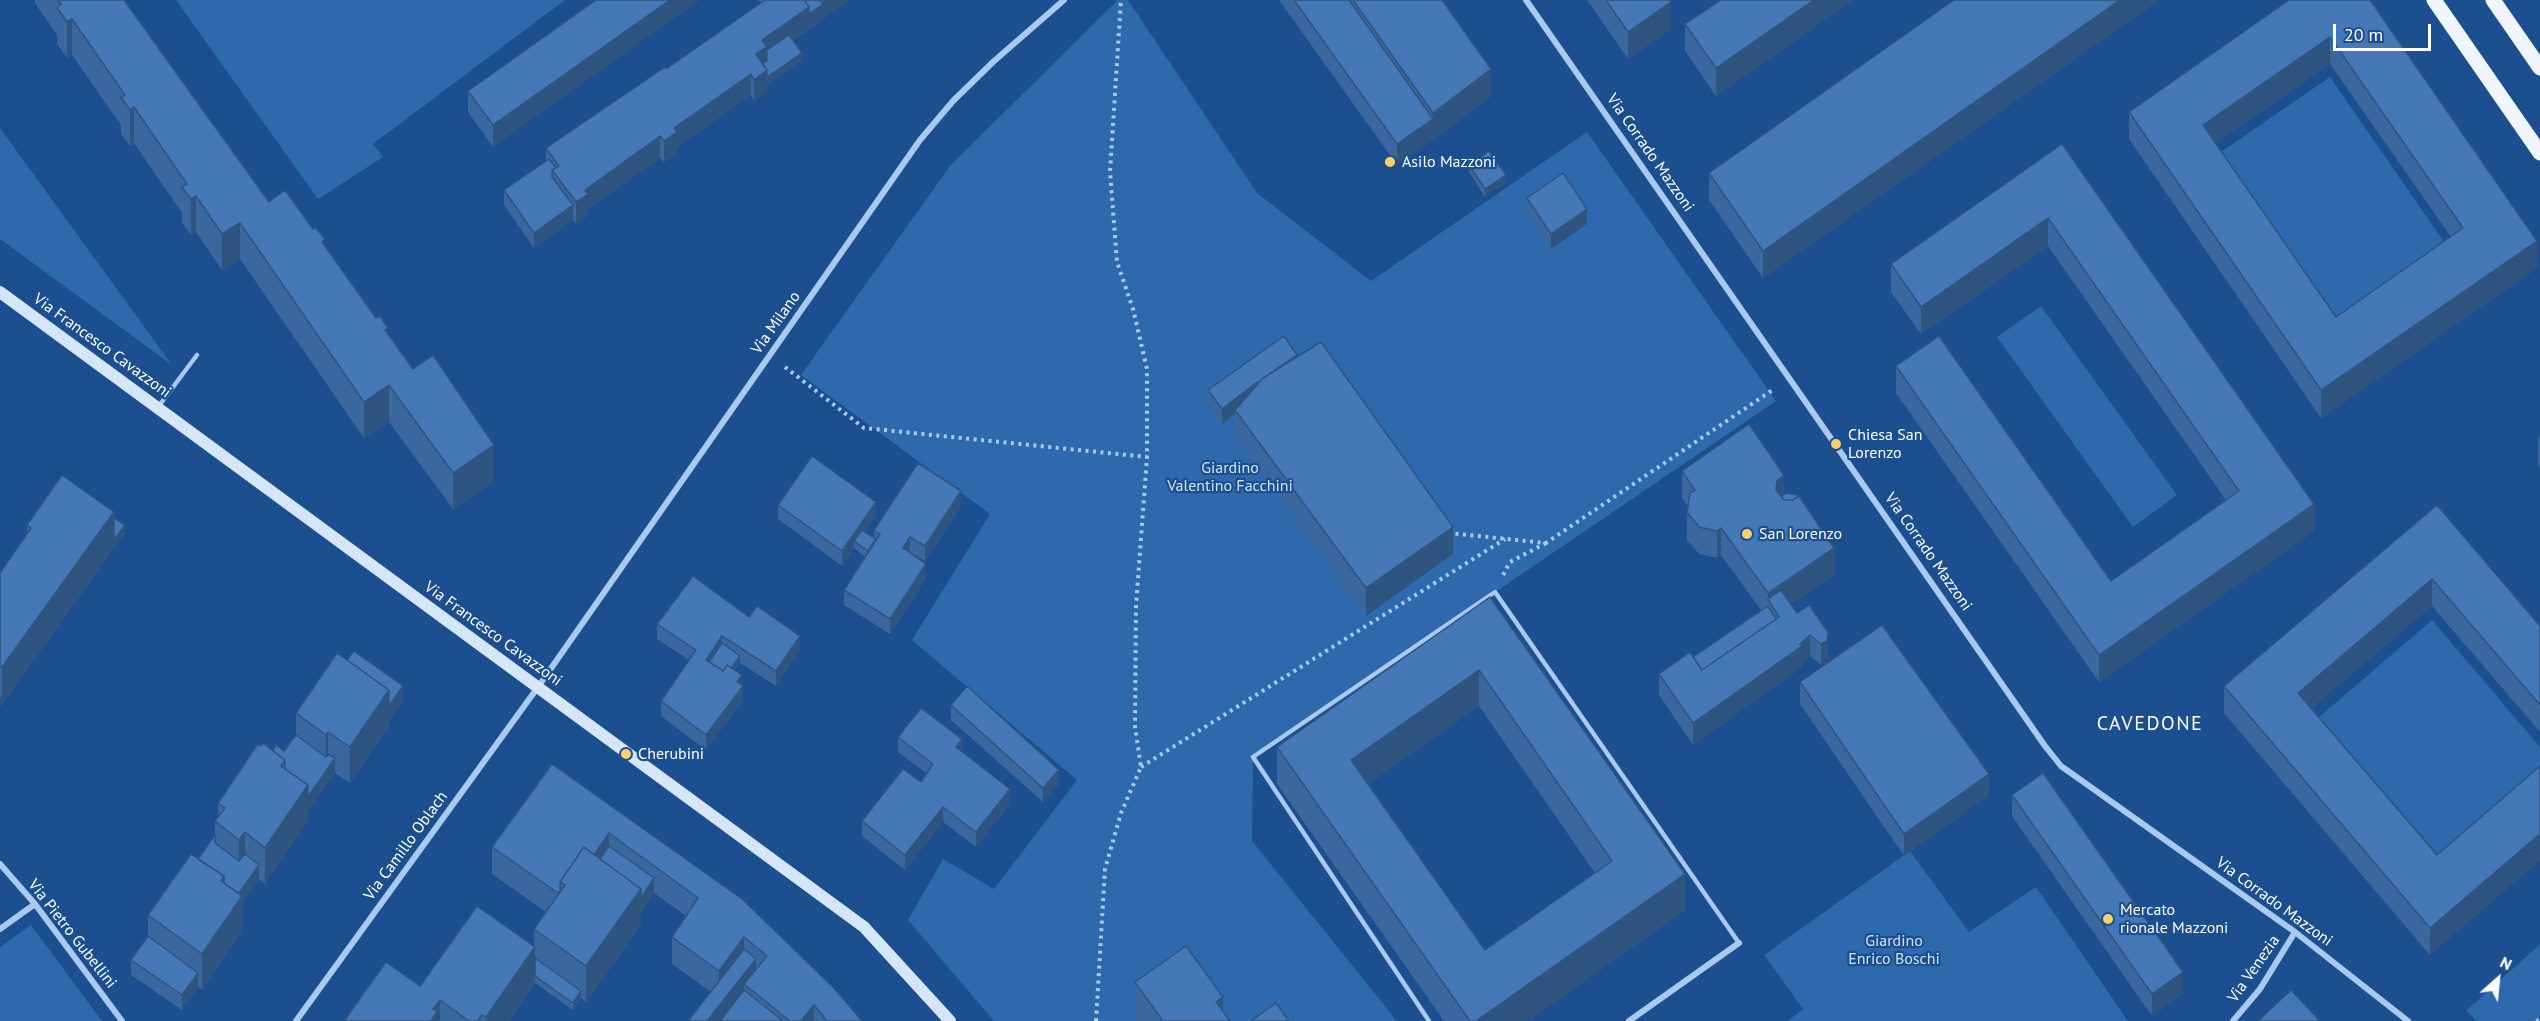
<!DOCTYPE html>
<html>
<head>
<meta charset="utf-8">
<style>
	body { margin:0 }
	#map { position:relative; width:2540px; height:1021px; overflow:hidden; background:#1b4f8f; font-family:"PT Sans",sans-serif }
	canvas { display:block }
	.north { position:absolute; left:2468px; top:949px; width:60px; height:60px; -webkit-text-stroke:4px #1b4f8f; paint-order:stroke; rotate:27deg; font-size:16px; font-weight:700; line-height:24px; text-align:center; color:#fff }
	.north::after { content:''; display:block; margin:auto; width:21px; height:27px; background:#fff; clip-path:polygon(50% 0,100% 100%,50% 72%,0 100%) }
	.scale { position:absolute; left:2333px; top:24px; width:98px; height:27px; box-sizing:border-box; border:3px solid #fff; border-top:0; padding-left:8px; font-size:18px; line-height:21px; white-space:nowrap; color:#fff; -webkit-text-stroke:4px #1b4f8f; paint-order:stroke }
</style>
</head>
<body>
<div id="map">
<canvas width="2540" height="1021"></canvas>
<div class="north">N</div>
<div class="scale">20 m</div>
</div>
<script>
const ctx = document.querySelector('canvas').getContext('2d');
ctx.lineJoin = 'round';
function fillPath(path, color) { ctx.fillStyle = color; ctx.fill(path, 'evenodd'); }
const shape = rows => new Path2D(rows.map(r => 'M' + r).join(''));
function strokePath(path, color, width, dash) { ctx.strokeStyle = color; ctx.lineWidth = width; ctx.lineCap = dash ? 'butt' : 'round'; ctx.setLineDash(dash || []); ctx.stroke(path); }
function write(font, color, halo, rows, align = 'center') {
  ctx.font = font + ' "PT Sans",sans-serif'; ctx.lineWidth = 4.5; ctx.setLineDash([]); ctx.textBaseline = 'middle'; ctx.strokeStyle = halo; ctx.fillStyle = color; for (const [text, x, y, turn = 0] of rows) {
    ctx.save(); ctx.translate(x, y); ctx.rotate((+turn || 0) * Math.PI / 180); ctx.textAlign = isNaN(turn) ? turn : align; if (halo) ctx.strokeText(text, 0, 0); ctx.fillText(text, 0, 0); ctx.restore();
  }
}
fillPath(shape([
	[176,0,565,0,373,144,383,157,318,199],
	[1118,0,1128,0,1257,193,1371,281,1587,132,1776,401,1253,757,1252,841,1397,1021,994,1021,908,920,943,859,994,889,1077,780,912,640,990,514,801,375,950,166],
	[2330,77,2451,252,2336,331,2215,156],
	[0,128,172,365,0,239],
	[2041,306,2177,495,2133,527,1997,337],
	[2432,620,2540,747,2540,769,2439,856,2319,717],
	[1910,851,1969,932,2036,887,2128,1021,1788,1021,1803,1009,1764,955],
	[31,925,102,1021,0,1021,0,947],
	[2540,944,2540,1021,2477,1021,2466,1011]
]), '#2e69ad');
strokePath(shape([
	[785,367,864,428,1147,457,1147,369,1133,309,1117,262,1110,172,1121,0],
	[1448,533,1546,543,1774,389],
	[1503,575,1510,562,1546,543],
	[1141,767,1505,539],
	[1096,1021,1105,869,1121,813,1141,767,1135,727,1136,606,1147,457],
	[2536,1021,2540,1020]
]), '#a9c9ee', 4, [3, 4.5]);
strokePath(shape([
	[158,407,197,355],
	[1429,1021,1253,757,1495,592,1739,943]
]), '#a9c9ee', 4.5);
strokePath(shape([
	[1526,0,2045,746,2061,766,2295,932,2408,1021],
	[0,864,35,904,122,1021],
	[0,929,35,904],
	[296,1021,538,687,920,140,953,101,993,62,1064,0],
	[1629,1021,1739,943],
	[2233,1021,2260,989,2295,932]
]), '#a9c9ee', 6);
strokePath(shape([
	[0,292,864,927,950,1021]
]), '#d6e6fa', 12);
strokePath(shape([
	[2434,0,2540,153],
	[2493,0,2540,68]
]), '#f0f6ff', 15);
fillPath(shape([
	[35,0,124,0,269,202,325,246,494,481,453,509,389,422,364,438,240,259,222,270,196,232,191,235,182,223,182,213,134,143,130,146,121,134,121,125,72,55,67,58,57,44,57,35,35,3],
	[596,0,493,147,468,112,468,91],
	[758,0,850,0,793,40,802,61,767,85,767,92,754,101,751,95,677,147,677,154,664,162,660,158,588,209,588,215,576,224,573,220,534,248,504,205,504,190,546,161,546,148,666,69,761,3],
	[1279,0,1442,0,1491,96,1433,140,1397,165],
	[1587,0,1670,0,1671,29,1628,59],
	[1721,0,1853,0,1716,96,1685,51,1685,24],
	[1954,0,2159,0,1763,278,1709,200,1709,173],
	[2370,0,2537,268,2321,418,2129,139,2129,112],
	[2330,64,2451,237,2336,317,2216,143],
	[2062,144,2314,531,2099,682,1896,393,1896,366,2111,581,2226,500,2048,246,1921,334,1891,292,1891,264],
	[1469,165,1506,183,1485,197,1469,172],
	[1527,198,1587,224,1551,249,1527,213],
	[1297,357,1453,554,1366,616,1235,437,1235,414,1222,424,1208,405,1208,390],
	[2540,436,2540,469,2538,465,2538,438],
	[1682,471,1784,495,1834,575,1791,604,1828,654,1827,663,1821,665,1810,656,1802,663,1802,667,1693,745,1659,695,1659,674,1693,657,1761,610,1721,555,1717,558,1699,554,1687,540,1687,512,1688,507,1682,498],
	[778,505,876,516,865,532,874,537,874,530,961,506,925,561,910,552,910,553,926,578,890,634,844,605,844,590,865,557,854,548,842,566,778,519],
	[2437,505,2540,626,2540,732,2432,606,2311,708,2437,855,2430,955,2224,713,2224,686],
	[114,518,125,533,0,707,0,573,27,534,27,525],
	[1490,597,1685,910,1528,1021,1444,1021,1277,784,1277,747],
	[1479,706,1595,873,1485,950,1368,784],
	[749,617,800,651,776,686,740,663,735,670,742,685,743,700,706,750,661,716,661,701,689,660,657,639,657,624],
	[1800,682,1989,795,1904,856,1800,704],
	[403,701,389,721,389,726,350,783,335,773,308,811,308,821,265,884,259,879,242,903,242,932,202,990,198,987,182,1010,131,975,131,960,148,937,148,915,198,859,215,835,215,821,218,817,218,803,261,746,273,751,284,751,296,735,296,713],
	[951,705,1059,784,1043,802,951,720],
	[898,737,962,751,1010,804,976,847,943,822,905,870,862,836,862,821,921,782,927,774,898,752],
	[552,764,862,1021,720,1021,744,990,744,988,718,1021,688,1021,711,992,672,964,672,937,686,916,654,893,641,913,641,925,586,1002,581,998,573,1010,535,983,509,1021,344,1021,420,986,534,947,534,929,546,912,492,874,492,847],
	[2012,795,2183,993,2152,1016,2012,816],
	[1135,982,1223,1011,1230,1021,1137,1021,1135,1018]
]), '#3a679d');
fillPath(shape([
	[670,0,700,0,493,147,493,125],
	[823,0,850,0,823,19],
	[1814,0,1853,0,1716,96,1716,68],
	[2120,0,2159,0,1763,278,1763,251],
	[1671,2,1671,29,1628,59,1628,32],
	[823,4,823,19,809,28,809,14],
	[809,7,809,28,767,58,767,68,759,73,756,54,762,40],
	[72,19,72,55,67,58,67,22],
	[2330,37,2330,64,2203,152,2203,125],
	[802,53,802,61,767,85,767,92,754,101,754,80,767,70],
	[1491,69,1491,96,1433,140,1397,165,1397,144,1433,119,1433,113],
	[751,74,751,95,677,147,677,154,664,162,664,141,674,128],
	[134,107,134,143,130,146,130,110],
	[660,136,660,158,588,209,588,215,576,224,576,202,585,190],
	[1506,175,1506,183,1485,197,1485,189],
	[196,196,196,232,191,235,191,199],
	[573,205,573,220,534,248,534,233],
	[1587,209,1587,224,1551,249,1551,234],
	[2048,218,2048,246,1921,334,1921,307],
	[240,223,240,259,222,270,222,234],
	[2537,241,2537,268,2321,418,2321,390],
	[1257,382,1257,397,1235,410,1235,414,1222,424,1222,409],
	[389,385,389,422,364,438,364,402],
	[494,445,494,481,453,509,453,473],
	[1784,475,1784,502,1776,510,1777,481],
	[961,491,961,506,925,561,925,546],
	[876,502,876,516,857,543,854,541,854,548,842,566,842,551],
	[2314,504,2314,531,2099,682,2099,655],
	[114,512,114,540,125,525,125,533,0,707,0,699,2,696,2,667],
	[1453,527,1453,554,1366,616,1366,588],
	[1721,528,1721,555,1717,558,1717,531],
	[910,537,910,552,903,563,903,548],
	[1834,548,1834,575,1777,614,1768,599,1768,593],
	[926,564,926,578,890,634,890,619],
	[2432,579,2432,606,2298,720,2298,693],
	[1828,632,1828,654,1827,663,1821,665,1821,644],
	[1810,635,1810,656,1802,663,1802,667,1693,745,1693,723,1800,644],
	[722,636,722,651,710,669,706,660],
	[800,636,800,651,776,686,776,671],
	[740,656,740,663,723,686,723,678],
	[1479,670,1479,706,1351,796,1351,760],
	[742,675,743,700,706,750,706,735],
	[403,686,403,701,389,721,389,726,350,783,350,747,389,690],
	[328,732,328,767,335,758,335,773,308,811,308,821,265,884,265,848,308,785,326,771,326,735],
	[962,739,962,754,956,747],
	[1059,770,1059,784,1043,802,1043,788],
	[1989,774,1989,795,1904,856,1904,834],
	[1010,789,1010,804,976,847,976,832],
	[943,807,943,822,905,870,905,855],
	[245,832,245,868,239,876,239,840],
	[609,833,609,860,590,860],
	[2540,834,2540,861,2430,955,2430,928],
	[259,865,259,879,242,903,242,932,202,990,202,954,229,908],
	[1685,874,1685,910,1528,1021,1476,1021],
	[654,878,654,893,641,913,641,925,586,1002,586,966,641,889],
	[744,937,744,964,719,998,719,971],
	[535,947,535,983,509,1021,486,1021,486,1017],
	[756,959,756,974,744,984,744,988,718,1021,707,1021],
	[2183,972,2183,993,2152,1016,2152,994],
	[198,973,198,988,182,1010,182,995],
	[581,991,581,998,573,1010,573,1003],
	[1223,997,1223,1021,1216,1002],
	[440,1000,440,1021,431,1021,433,1009],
	[814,1005,814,1021,801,1021]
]), '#305480');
const building = shape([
	[58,0,124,0,269,202,285,190,313,229,315,227,325,239,322,242,376,318,380,316,388,328,385,330,413,369,433,355,494,445,453,473,389,385,364,402,240,223,222,234,196,196,191,199,182,187,187,184,134,107,130,110,121,97,125,95,72,19,67,22,57,8,61,4,58,0],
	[596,0,670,0,493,125,468,91,596,0],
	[765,0,804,0,809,7,762,40,767,47,756,54,767,70,754,80,751,74,674,128,677,132,664,141,660,136,585,190,588,194,576,202,552,170,559,166,546,148,665,67,666,69,765,0],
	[804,0,820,0,823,4,809,14,809,7,804,0],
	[1294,0,1349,0,1433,119,1397,144,1294,0],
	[1353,0,1442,0,1491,69,1433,113,1353,0],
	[1606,0,1670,0,1671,2,1628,32,1606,0],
	[1721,0,1814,0,1716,68,1685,24,1721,0],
	[1954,0,2120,0,1763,251,1709,173,1954,0],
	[2289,0,2370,0,2537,241,2321,390,2129,112,2289,0],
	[2330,37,2463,228,2336,317,2203,125,2330,37],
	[789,35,802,53,767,77,767,70,762,64,767,61,767,50,789,35],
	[2062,144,2314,504,2099,655,1896,366,1939,336,2111,581,2239,491,2048,218,1921,307,1891,264,2062,144],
	[1489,151,1506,175,1485,189,1469,165,1489,151],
	[549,159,556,168,552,170,552,177,573,205,534,233,504,190,549,159],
	[1563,173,1587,209,1551,234,1527,198,1563,173],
	[1284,336,1297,355,1263,378,1258,383,1257,382,1222,409,1208,390,1284,336],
	[1321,342,1453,527,1366,588,1235,410,1263,378,1321,342],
	[1749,424,1784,475,1777,481,1776,490,1784,500,1792,500,1799,496,1834,548,1768,593,1721,528,1717,531,1699,527,1687,512,1690,493,1695,490,1682,471,1749,424],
	[812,456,876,502,842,551,778,505,812,456],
	[918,463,961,491,925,546,910,537,903,548,926,564,890,619,844,590,880,534,874,530,918,463],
	[62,475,114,512,2,667,0,666,0,573,31,528,27,525,62,475],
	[1786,493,1797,495,1798,497,1792,500,1784,500,1781,497,1786,493],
	[2437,505,2540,626,2540,705,2432,579,2298,693,2437,855,2540,766,2540,834,2430,928,2224,686,2437,505],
	[114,518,125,525,114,540,114,518],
	[862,530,876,539,868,551,854,541,862,530],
	[693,576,749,617,757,606,800,636,776,671,722,636,706,660,723,671,727,665,742,675,737,682,743,686,706,735,661,701,696,650,657,624,693,576],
	[1781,590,1797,613,1809,605,1828,632,1827,641,1821,644,1810,635,1800,644,1802,646,1693,723,1659,674,1690,652,1702,670,1779,617,1768,599,1781,590],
	[1490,597,1685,874,1476,1021,1470,1021,1277,747,1490,597],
	[1479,670,1612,861,1485,950,1351,760,1479,670],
	[1768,606,1776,619,1702,670,1693,657,1768,606],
	[1882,625,1989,774,1904,834,1800,682,1882,625],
	[722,643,740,656,731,668,727,665,723,671,709,662,722,643],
	[354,651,403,686,389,706,389,690,347,660,354,651],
	[337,653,389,690,350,747,328,732,326,735,296,713,337,653],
	[967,686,1059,770,1043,788,951,705,967,686],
	[921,708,962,739,956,747,1010,789,976,832,943,807,905,855,862,821,903,769,921,782,933,764,898,737,921,708],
	[296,735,326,757,328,754,335,758,308,797,308,785,285,769,285,760,273,751,276,745,284,751,296,735],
	[263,743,285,760,281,766,308,785,265,848,245,832,239,840,215,821,225,808,218,803,258,744,261,746,263,743],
	[552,764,742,899,834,988,862,1021,827,1021,814,1005,801,1021,790,1021,744,984,767,956,744,937,719,971,672,937,698,898,609,833,594,855,584,847,560,882,560,891,558,893,492,847,552,764],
	[2043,773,2183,972,2152,994,2012,795,2043,773],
	[215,835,215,843,239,861,245,854,259,865,239,893,224,883,224,876,198,859,215,835],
	[609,846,654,878,641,898,641,889,600,859,609,846],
	[584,847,641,889,586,966,534,929,565,885,560,882,584,847],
	[191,854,224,876,221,881,242,896,202,954,148,915,191,854],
	[477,906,535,947,486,1017,482,1015,477,1021,469,1021,440,1000,433,1009,437,1012,431,1021,344,1021,386,962,420,986,477,906],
	[148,936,198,973,182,995,131,960,148,936],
	[1186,946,1223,997,1216,1002,1230,1021,1163,1021,1135,982,1186,946],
	[744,949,756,959,707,1021,688,1021,744,949],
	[535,958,581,991,573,1003,535,976,535,958],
	[744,990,783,1021,720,1021,744,990],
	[2291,990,2320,1021,2258,1021,2291,990],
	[1276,1003,1289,1021,1251,1021,1276,1003]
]);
fillPath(building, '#4478b7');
strokePath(building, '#305480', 1.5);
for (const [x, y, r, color] of [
	[1390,162,6,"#ffd166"],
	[1836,444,6,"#ffd166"],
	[1747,534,6,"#ffd166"],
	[626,754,6,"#ffd166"],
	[2108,919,6,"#ffd166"]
]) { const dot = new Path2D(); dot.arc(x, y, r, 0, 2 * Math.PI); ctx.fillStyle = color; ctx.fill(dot); strokePath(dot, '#1b4f8f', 2); }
write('16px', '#fff', '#1b4f8f', [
	["Via Corrado Mazzoni",1650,153,55],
	["Via Milano",776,323,-55],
	["Via Francesco Cavazzoni",102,346,36],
	["Via Corrado Mazzoni",1928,552,55],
	["Via Francesco Cavazzoni",493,634,36],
	["Via Camillo Oblach",406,846,-54],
	["Via Corrado Mazzoni",2274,902,36],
	["Via Pietro Gubellini",72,934,52],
	["Via Venezia",2254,969,-55]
]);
write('16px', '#fff', '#1b4f8f', [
	["Asilo Mazzoni",1402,162],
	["Chiesa San",1848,435],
	["Lorenzo",1848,453],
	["San Lorenzo",1759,534],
	["Cherubini",638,754],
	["Mercato",2120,910],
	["rionale Mazzoni",2120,928]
], 'left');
write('16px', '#cfe3fa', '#1b4f8f', [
	["Giardino",1230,468],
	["Valentino Facchini",1230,486],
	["Giardino",1894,941],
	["Enrico Boschi",1894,959]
]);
ctx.letterSpacing = '1.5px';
write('20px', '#fff', '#1b4f8f', [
	["CAVEDONE",2150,724]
]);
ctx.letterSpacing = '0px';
</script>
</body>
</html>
